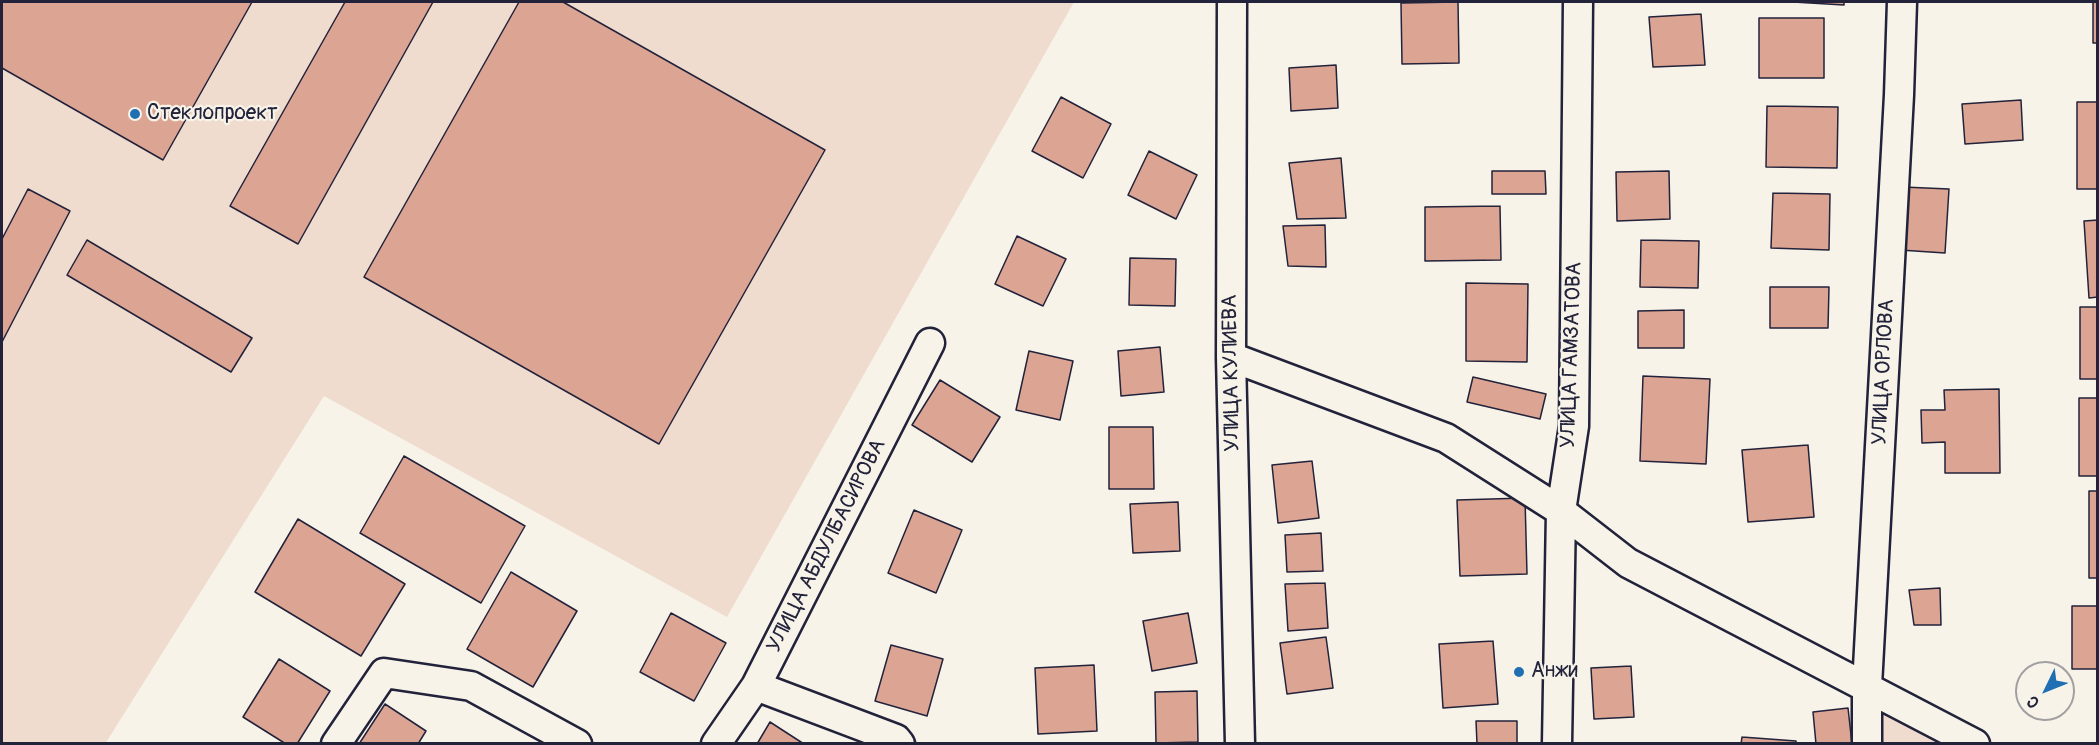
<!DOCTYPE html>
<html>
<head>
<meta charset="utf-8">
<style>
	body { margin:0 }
	#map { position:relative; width:2099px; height:745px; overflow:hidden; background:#f7f3e8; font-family:Pangolin,sans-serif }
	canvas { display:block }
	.frame { position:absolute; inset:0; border:3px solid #22223b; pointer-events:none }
	.north { position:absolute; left:2015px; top:661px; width:60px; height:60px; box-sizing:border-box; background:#f7f3e8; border:2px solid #a29fa3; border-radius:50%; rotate:227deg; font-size:16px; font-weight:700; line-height:24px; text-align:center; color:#22223b }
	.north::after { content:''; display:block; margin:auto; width:21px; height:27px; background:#1f6fb2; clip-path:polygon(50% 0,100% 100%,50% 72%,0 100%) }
</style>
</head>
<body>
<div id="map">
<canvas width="2099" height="745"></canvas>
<div class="frame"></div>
<div class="north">С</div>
</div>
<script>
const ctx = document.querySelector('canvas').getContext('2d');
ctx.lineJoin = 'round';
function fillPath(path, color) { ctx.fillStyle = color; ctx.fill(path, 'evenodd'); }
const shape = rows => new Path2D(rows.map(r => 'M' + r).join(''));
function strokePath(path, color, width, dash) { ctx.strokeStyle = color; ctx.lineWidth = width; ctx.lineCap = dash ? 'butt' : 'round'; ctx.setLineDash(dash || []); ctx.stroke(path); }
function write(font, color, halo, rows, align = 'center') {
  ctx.font = font + ' Pangolin,sans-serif'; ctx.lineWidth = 4.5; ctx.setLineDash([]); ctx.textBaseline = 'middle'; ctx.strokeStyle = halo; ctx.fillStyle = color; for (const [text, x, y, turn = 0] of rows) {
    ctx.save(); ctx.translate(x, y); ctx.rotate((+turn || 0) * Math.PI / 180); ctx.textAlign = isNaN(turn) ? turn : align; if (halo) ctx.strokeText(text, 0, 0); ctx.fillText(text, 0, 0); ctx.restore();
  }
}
fillPath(shape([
	[2,2,1074,2,727,617,324,396,105,744,2,743],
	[1883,711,1944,744,1882,744]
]), '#efdcce');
const building = shape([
	[2,2,252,2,163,160,2,68,2,2],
	[345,2,433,2,298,244,230,206,345,2],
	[519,2,563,2,825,150,659,444,364,277,519,2],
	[1458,2,1459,63,1402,64,1401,3,1458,2],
	[1793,2,1844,2,1844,5,1793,2],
	[2093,2,2098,2,2098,43,2093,43,2093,2],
	[1701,14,1705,65,1653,67,1649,17,1701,14],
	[1759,18,1824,18,1824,78,1759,78,1759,18],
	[1336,65,1338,108,1291,111,1289,68,1336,65],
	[1061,97,1111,124,1083,178,1032,151,1061,97],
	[2021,100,2023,140,1965,144,1962,104,2021,100],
	[2077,102,2098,102,2098,189,2077,189,2077,102],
	[1767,106,1838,107,1837,168,1766,167,1767,106],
	[1149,151,1197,175,1176,219,1128,195,1149,151],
	[1341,158,1346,218,1297,219,1289,163,1341,158],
	[1492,171,1545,171,1546,194,1492,194,1492,171],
	[1669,171,1670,219,1617,221,1616,172,1669,171],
	[1903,187,1949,189,1945,253,1900,250,1903,187],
	[28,189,70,211,2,342,2,239,28,189],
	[1773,193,1830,194,1829,250,1771,248,1773,193],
	[1500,206,1501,260,1425,261,1425,207,1500,206],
	[2098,220,2098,297,2089,298,2084,221,2098,220],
	[1325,225,1326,267,1288,266,1283,226,1325,225],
	[1017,236,1066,259,1043,306,995,284,1017,236],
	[87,240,252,338,231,372,67,275,87,240],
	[1641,240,1699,241,1698,288,1640,287,1641,240],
	[1130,258,1176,259,1175,306,1129,305,1130,258],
	[1466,283,1528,284,1527,362,1466,361,1466,283],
	[1770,287,1829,287,1828,328,1770,328,1770,287],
	[2080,307,2098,307,2098,379,2080,379,2080,307],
	[1684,310,1684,348,1638,348,1638,311,1684,310],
	[1160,347,1164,392,1121,396,1118,351,1160,347],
	[1029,351,1073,361,1060,420,1016,410,1029,351],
	[1643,376,1710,379,1706,464,1640,461,1643,376],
	[1473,377,1546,394,1540,419,1467,402,1473,377],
	[940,380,1000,417,972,462,912,425,940,380],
	[1999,389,2000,473,1945,473,1945,442,1922,443,1921,410,1945,410,1944,390,1999,389],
	[2079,398,2098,398,2098,476,2079,476,2079,398],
	[1109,427,1153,427,1154,489,1109,489,1109,427],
	[1808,445,1814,517,1748,522,1742,450,1808,445],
	[404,456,525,526,481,603,360,533,404,456],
	[1312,461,1319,518,1278,523,1272,465,1312,461],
	[2089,491,2098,491,2098,578,2089,578,2089,491],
	[1525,498,1527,574,1460,576,1457,500,1525,498],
	[1178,502,1180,551,1133,553,1130,504,1178,502],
	[914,510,962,530,936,593,888,573,914,510],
	[298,519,405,584,361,656,255,592,298,519],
	[1321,533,1323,571,1287,572,1285,535,1321,533],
	[511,572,577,611,533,687,467,649,511,572],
	[1325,583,1328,628,1288,631,1285,584,1325,583],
	[1940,588,1941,625,1914,625,1909,590,1940,588],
	[2072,606,2098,606,2098,669,2072,669,2072,606],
	[671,613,726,643,694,701,640,672,671,613],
	[1188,613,1197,663,1152,671,1143,621,1188,613],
	[1326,637,1333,688,1287,694,1280,643,1326,637],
	[1493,641,1498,704,1443,708,1439,644,1493,641],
	[891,645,943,659,927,716,875,701,891,645],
	[279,659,330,691,297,744,286,744,243,717,279,659],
	[1094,665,1097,731,1038,734,1035,668,1094,665],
	[1631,666,1634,717,1594,719,1591,668,1631,666],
	[1197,691,1198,742,1156,743,1155,692,1197,691],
	[385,704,426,731,418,744,359,744,385,704],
	[1848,708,1852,744,1816,744,1813,712,1848,708],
	[1476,721,1517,721,1517,744,1477,744,1476,721],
	[770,722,804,744,757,744,770,722],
	[1742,737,1796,741,1796,744,1741,744,1742,737]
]);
fillPath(building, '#dca593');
strokePath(building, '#22223b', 1.5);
const street = shape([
	[1232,2,1231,357,1240,744],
	[1231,357,1446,438,1561,511,1628,563,1975,744],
	[756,686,896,739,900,744],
	[336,744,384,673,471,686,577,744],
	[716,744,756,686,930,343],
	[1557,744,1561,511,1574,426,1578,2],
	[1867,744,1867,686,1899,95,1902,2]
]);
strokePath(street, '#22223b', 33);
strokePath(street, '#f7f3e8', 28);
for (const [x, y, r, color] of [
	[135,114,6,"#1f6fb2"],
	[1519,672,6,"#1f6fb2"]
]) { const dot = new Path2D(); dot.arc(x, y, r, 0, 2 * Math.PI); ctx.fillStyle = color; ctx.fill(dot); strokePath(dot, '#f7f3e8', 2); }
write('21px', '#22223b', '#f7f3e8', [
	["Стеклопроект",147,114],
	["Анжи",1531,672]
], 'left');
write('21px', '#22223b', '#f7f3e8', [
	["УЛИЦА ГАМЗАТОВА",1572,355,-88],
	["УЛИЦА ОРЛОВА",1884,372,-87],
	["УЛИЦА КУЛИЕВА",1232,373,-91],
	["УЛИЦА АБДУЛБАСИРОВА",827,546,-63]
]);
</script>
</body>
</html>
